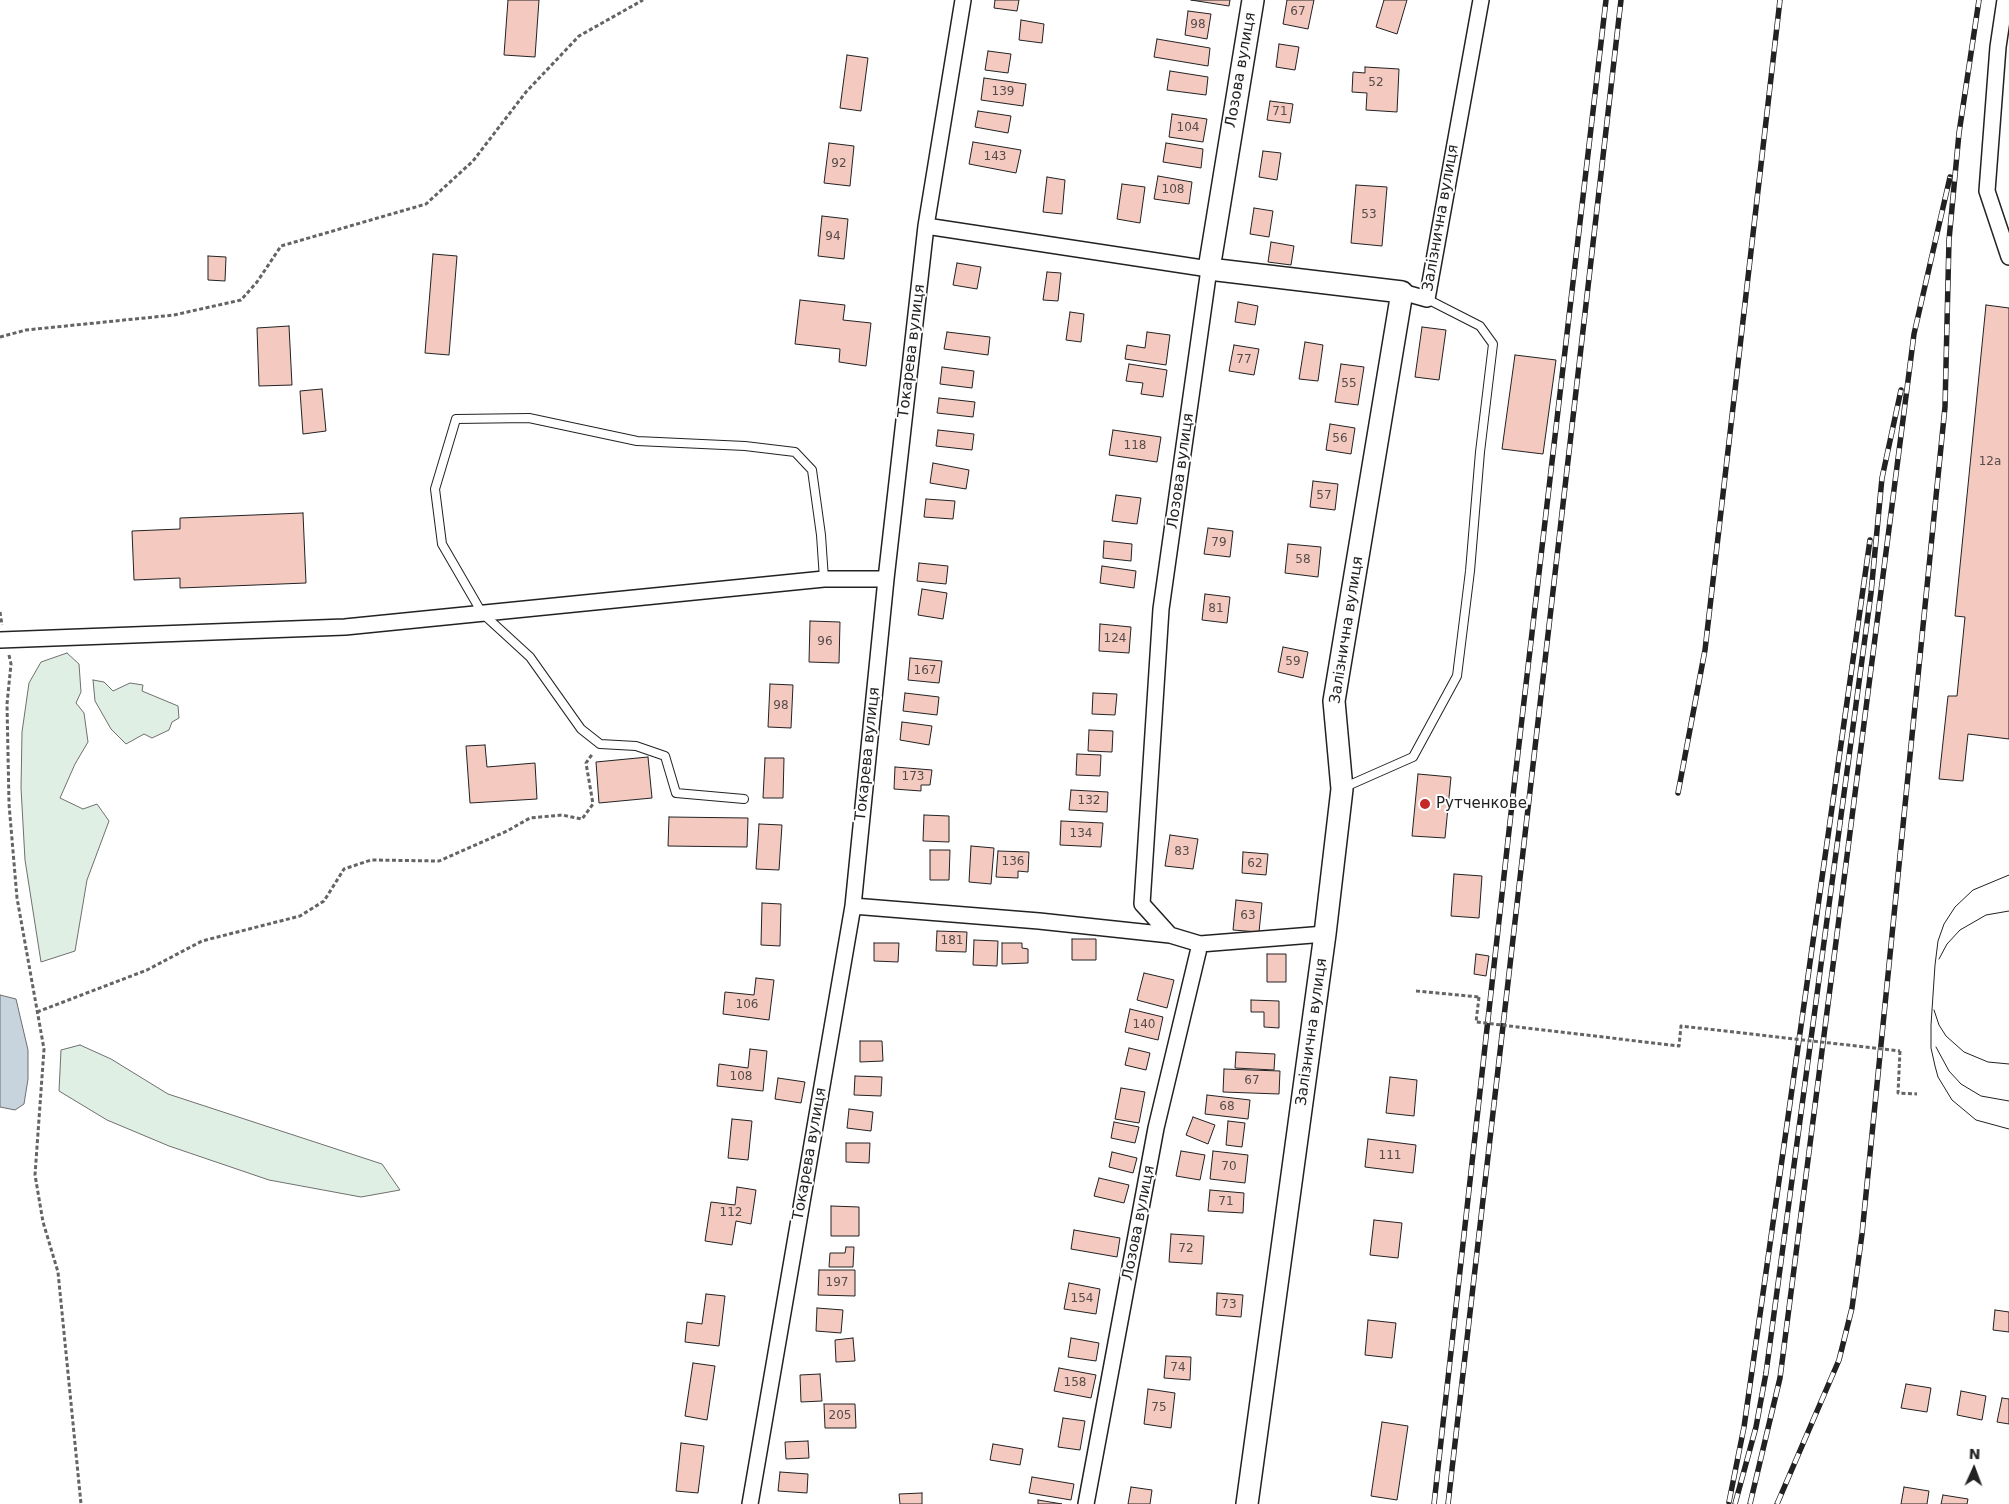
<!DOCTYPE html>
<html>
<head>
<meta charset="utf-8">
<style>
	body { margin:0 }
	#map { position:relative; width:2009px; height:1504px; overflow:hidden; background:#fff; font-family:"DejaVu Sans",sans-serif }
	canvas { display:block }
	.north { position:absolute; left:1949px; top:1444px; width:50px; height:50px; -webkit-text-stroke:4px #fff; paint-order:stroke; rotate:2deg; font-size:14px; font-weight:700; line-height:20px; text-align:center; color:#222 }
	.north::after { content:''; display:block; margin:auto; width:18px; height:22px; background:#222; clip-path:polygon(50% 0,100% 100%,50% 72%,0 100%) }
</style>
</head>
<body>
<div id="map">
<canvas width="2009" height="1504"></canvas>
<div class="north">N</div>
</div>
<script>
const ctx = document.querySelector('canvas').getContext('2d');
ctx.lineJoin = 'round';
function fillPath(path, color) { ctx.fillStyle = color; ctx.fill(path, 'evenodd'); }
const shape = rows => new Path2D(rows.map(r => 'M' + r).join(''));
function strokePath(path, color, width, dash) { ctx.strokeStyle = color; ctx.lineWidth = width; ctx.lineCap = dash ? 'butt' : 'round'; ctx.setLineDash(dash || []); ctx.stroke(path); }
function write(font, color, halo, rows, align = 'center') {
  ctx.font = font + ' "DejaVu Sans",sans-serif'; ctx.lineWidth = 4; ctx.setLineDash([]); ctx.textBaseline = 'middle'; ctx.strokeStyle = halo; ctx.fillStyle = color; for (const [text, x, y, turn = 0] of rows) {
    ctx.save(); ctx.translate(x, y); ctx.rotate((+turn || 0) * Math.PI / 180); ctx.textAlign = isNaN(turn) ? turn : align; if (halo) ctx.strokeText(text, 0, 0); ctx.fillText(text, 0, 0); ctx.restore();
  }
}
const green = shape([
	[67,653,79,664,81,692,76,703,84,713,88,742,75,764,60,798,83,809,97,804,109,821,87,880,75,951,41,962,25,860,21,788,22,732,29,683,41,662,67,653],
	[93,680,104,682,113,691,130,683,143,685,142,691,178,706,179,718,172,722,169,730,152,738,144,734,126,744,111,729,95,701,93,680],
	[80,1045,111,1059,168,1094,382,1164,400,1190,361,1197,269,1180,169,1146,107,1120,59,1091,61,1050,80,1045]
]);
fillPath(green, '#e0efe3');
strokePath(green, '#6f6f6f', 1);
const water = shape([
	[0,995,16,999,28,1050,28,1079,24,1104,15,1110,0,1107,0,995]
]);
fillPath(water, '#c7d3dd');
strokePath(water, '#6f6f6f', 1);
const building = shape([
	[508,0,539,0,535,57,504,55,508,0],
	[995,0,1019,0,1017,11,994,8,995,0],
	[1191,0,1230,0,1229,6,1191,0],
	[1287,0,1314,0,1308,29,1283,24,1287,0],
	[1384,0,1407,0,1397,34,1376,27,1384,0],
	[1188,11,1211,14,1207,39,1185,35,1188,11],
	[1021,20,1044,24,1042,43,1019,40,1021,20],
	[1157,39,1210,48,1208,66,1154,57,1157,39],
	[1279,44,1299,47,1295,70,1276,67,1279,44],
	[988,51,1011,54,1008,73,985,70,988,51],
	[847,55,868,58,861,111,840,108,847,55],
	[1365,67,1399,69,1397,112,1366,110,1367,93,1352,92,1353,72,1365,73,1365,67],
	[1170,71,1208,77,1206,95,1167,90,1170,71],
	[984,78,1026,84,1023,106,981,100,984,78],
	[1270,101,1293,104,1290,123,1267,120,1270,101],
	[978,111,1011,116,1008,133,975,127,978,111],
	[1172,114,1207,119,1203,142,1169,137,1172,114],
	[973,142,1021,150,1016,173,969,164,973,142],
	[829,143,854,146,850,186,824,183,829,143],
	[1166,143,1203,149,1201,168,1163,162,1166,143],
	[1263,151,1281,153,1277,180,1259,177,1263,151],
	[1158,176,1192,182,1189,204,1154,199,1158,176],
	[1047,177,1065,180,1062,214,1043,212,1047,177],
	[1122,184,1145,187,1140,223,1117,219,1122,184],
	[1356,185,1387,187,1382,246,1351,243,1356,185],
	[1254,208,1273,211,1269,237,1250,234,1254,208],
	[822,216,848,219,844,259,818,256,822,216],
	[1271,242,1294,246,1291,265,1268,262,1271,242],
	[433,254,457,256,449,355,425,353,433,254],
	[208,256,226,257,225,281,208,280,208,256],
	[957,263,981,267,977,289,953,285,957,263],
	[1047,272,1061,273,1058,301,1043,300,1047,272],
	[800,300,845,305,843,320,871,323,866,366,839,362,840,349,795,344,800,300],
	[1238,302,1258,306,1255,325,1235,322,1238,302],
	[1986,305,2009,308,2009,739,1968,734,1963,781,1939,779,1948,696,1957,696,1965,617,1955,616,1986,305],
	[1070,312,1084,314,1081,342,1066,340,1070,312],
	[289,326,292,385,259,386,257,328,289,326],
	[1422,327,1446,330,1439,380,1415,377,1422,327],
	[947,332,990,337,988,355,944,349,947,332],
	[1147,332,1170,335,1166,365,1125,359,1127,345,1145,348,1147,332],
	[1305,342,1323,345,1318,381,1299,379,1305,342],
	[1234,345,1259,349,1254,375,1229,371,1234,345],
	[1515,355,1556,360,1543,454,1502,449,1515,355],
	[1129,364,1167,370,1163,397,1141,394,1143,383,1126,381,1129,364],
	[1341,364,1364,367,1358,405,1335,402,1341,364],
	[942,367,974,371,972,388,940,384,942,367],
	[322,389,326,431,303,434,300,391,322,389],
	[939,398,975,402,973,417,937,413,939,398],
	[1330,424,1355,428,1351,454,1326,450,1330,424],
	[938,430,974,434,972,450,936,446,938,430],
	[1113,430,1161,437,1157,462,1109,455,1113,430],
	[933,463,969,470,966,489,930,483,933,463],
	[1313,481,1338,484,1335,510,1310,507,1313,481],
	[1116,495,1141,498,1137,524,1112,521,1116,495],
	[926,499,955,501,953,519,924,517,926,499],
	[303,513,306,583,180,588,180,578,134,580,132,531,180,529,180,518,303,513],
	[1208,528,1233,531,1230,557,1204,554,1208,528],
	[1104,541,1132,544,1131,561,1103,558,1104,541],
	[1288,544,1321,547,1318,577,1285,573,1288,544],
	[919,563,948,566,946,584,917,581,919,563],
	[1102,566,1136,571,1134,588,1100,583,1102,566],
	[922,589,947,593,943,619,918,615,922,589],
	[1205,594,1230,597,1227,623,1202,620,1205,594],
	[810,621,840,622,839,663,809,662,810,621],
	[1100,624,1131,627,1129,653,1099,651,1100,624],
	[1283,647,1308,652,1303,678,1278,672,1283,647],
	[910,658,942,661,939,683,908,680,910,658],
	[770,684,793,685,791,728,768,727,770,684],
	[905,693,939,697,937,715,903,711,905,693],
	[1093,693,1117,694,1115,715,1092,714,1093,693],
	[902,722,932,726,929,745,900,740,902,722],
	[1089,730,1113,731,1112,752,1088,751,1089,730],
	[485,745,487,767,535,763,537,799,470,803,466,746,485,745],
	[1077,754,1101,755,1100,776,1076,775,1077,754],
	[648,757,652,798,599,803,596,762,648,757],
	[765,758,784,758,783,798,763,798,765,758],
	[895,767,932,770,930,785,921,785,921,791,894,789,895,767],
	[1418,774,1451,777,1445,838,1412,836,1418,774],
	[1071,790,1108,792,1107,812,1069,810,1071,790],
	[924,815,949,816,949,842,923,841,924,815],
	[669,817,748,818,747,847,668,846,669,817],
	[1061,821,1103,823,1101,847,1060,845,1061,821],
	[759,824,782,825,779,870,756,869,759,824],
	[1170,835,1198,839,1193,869,1165,866,1170,835],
	[971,846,994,848,991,884,969,882,971,846],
	[930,850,950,850,949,880,930,880,930,850],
	[998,851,1029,852,1028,872,1018,871,1018,878,996,877,998,851],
	[1243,852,1268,854,1266,875,1242,873,1243,852],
	[1454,874,1482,876,1479,918,1451,916,1454,874],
	[1236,900,1262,903,1259,932,1233,930,1236,900],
	[762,903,781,904,780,946,761,945,762,903],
	[937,931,967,932,966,952,936,951,937,931],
	[1072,939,1096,939,1096,960,1072,960,1072,939],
	[974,940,998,941,997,966,973,965,974,940],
	[874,943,899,943,898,962,874,961,874,943],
	[1002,943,1022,943,1022,948,1028,949,1028,963,1002,964,1002,943],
	[1267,954,1286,954,1286,982,1267,982,1267,954],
	[1476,954,1489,956,1486,976,1474,974,1476,954],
	[1144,973,1174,980,1167,1008,1137,1000,1144,973],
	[756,978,774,980,769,1020,723,1014,725,992,754,995,756,978],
	[1251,1000,1279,1001,1279,1028,1264,1027,1264,1012,1251,1012,1251,1000],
	[1130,1009,1163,1017,1158,1040,1125,1032,1130,1009],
	[860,1041,882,1041,883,1061,860,1062,860,1041],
	[1129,1048,1150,1053,1146,1070,1125,1065,1129,1048],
	[750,1049,767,1051,763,1091,717,1086,719,1064,748,1068,750,1049],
	[1236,1052,1275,1054,1274,1070,1235,1068,1236,1052],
	[1224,1069,1280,1071,1279,1094,1223,1092,1224,1069],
	[855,1076,882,1077,881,1096,854,1095,855,1076],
	[1390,1077,1417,1080,1414,1116,1386,1113,1390,1077],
	[778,1078,805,1082,801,1103,775,1099,778,1078],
	[1121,1088,1145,1092,1139,1123,1115,1119,1121,1088],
	[1207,1095,1250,1100,1248,1119,1205,1114,1207,1095],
	[849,1109,873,1112,871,1131,847,1128,849,1109],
	[1193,1117,1215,1125,1208,1144,1186,1135,1193,1117],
	[732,1119,752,1121,748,1160,728,1158,732,1119],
	[1228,1121,1245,1123,1242,1147,1226,1145,1228,1121],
	[1114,1122,1139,1127,1135,1143,1111,1138,1114,1122],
	[1368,1139,1416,1145,1413,1173,1365,1167,1368,1139],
	[846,1143,870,1143,869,1163,846,1162,846,1143],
	[1181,1151,1205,1155,1200,1180,1176,1176,1181,1151],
	[1213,1151,1248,1155,1245,1183,1210,1179,1213,1151],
	[1112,1152,1137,1158,1133,1173,1109,1167,1112,1152],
	[1099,1178,1129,1185,1124,1203,1094,1196,1099,1178],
	[737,1187,756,1190,751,1224,736,1221,732,1245,705,1241,711,1202,735,1205,737,1187],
	[1210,1190,1244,1193,1243,1213,1208,1211,1210,1190],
	[831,1206,859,1207,859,1236,831,1236,831,1206],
	[1374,1220,1402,1223,1398,1258,1370,1255,1374,1220],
	[1074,1230,1120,1238,1117,1257,1071,1249,1074,1230],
	[1171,1234,1204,1236,1202,1264,1169,1262,1171,1234],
	[846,1247,854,1247,853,1267,829,1267,830,1253,845,1253,846,1247],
	[819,1270,855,1270,855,1296,818,1295,819,1270],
	[1069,1283,1100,1289,1096,1314,1064,1309,1069,1283],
	[1217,1293,1243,1295,1241,1317,1216,1315,1217,1293],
	[706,1294,725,1296,719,1346,685,1342,687,1322,702,1324,706,1294],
	[817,1308,843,1310,841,1333,816,1331,817,1308],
	[1995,1310,2009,1312,2009,1332,1993,1330,1995,1310],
	[1368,1320,1396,1323,1392,1358,1365,1355,1368,1320],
	[853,1338,855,1361,836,1362,835,1340,853,1338],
	[1071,1338,1099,1343,1096,1361,1068,1357,1071,1338],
	[1166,1356,1191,1357,1190,1380,1164,1378,1166,1356],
	[693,1363,715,1366,707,1420,685,1416,693,1363],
	[1059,1368,1096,1375,1091,1398,1054,1391,1059,1368],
	[820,1374,822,1401,801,1402,800,1375,820,1374],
	[1906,1384,1931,1388,1927,1412,1901,1408,1906,1384],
	[1148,1389,1175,1393,1171,1428,1144,1424,1148,1389],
	[1961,1391,1986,1396,1982,1420,1957,1415,1961,1391],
	[2002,1398,2009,1399,2009,1424,1997,1422,2002,1398],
	[824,1404,855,1404,856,1428,825,1428,824,1404],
	[1063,1418,1085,1421,1080,1450,1058,1447,1063,1418],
	[1382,1422,1408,1426,1397,1500,1371,1496,1382,1422],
	[808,1441,809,1458,786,1459,785,1442,808,1441],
	[681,1443,704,1446,698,1493,676,1491,681,1443],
	[993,1444,1023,1449,1020,1465,990,1460,993,1444],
	[780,1472,808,1474,807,1493,778,1491,780,1472],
	[1032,1477,1074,1484,1071,1500,1029,1493,1032,1477],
	[1131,1487,1152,1490,1150,1504,1128,1504,1131,1487],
	[1904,1487,1929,1491,1927,1504,1901,1504,1904,1487],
	[922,1493,922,1504,900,1504,899,1494,922,1493],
	[1943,1495,1968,1499,1967,1504,1941,1504,1943,1495],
	[1038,1500,1062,1504,1038,1504,1038,1500]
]);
fillPath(building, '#f3c9c0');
strokePath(building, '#222', 1);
const service = shape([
	[1345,787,1413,757,1457,676,1470,571,1480,452,1493,344,1480,326,1427,299],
	[744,799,676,793,665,756,636,746,600,744,581,729,530,657,482,613,442,544,435,489,456,419,529,418,637,441,745,446,795,452,812,470,821,535,824,579]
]);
const minor = shape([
	[2005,0,1998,47,1987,191,2009,257],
	[926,226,1209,269,1161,609,1142,904,1170,935],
	[1402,292,1427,299,1481,0],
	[0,640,345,627,824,579,886,579],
	[853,906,1039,921,1170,935,1200,944,1325,934],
	[750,1504,853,906,886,579,926,226,963,0],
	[1086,1504,1156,1128,1200,944]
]);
const secondary = shape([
	[1247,1504,1325,934,1342,789,1334,701,1402,292,1209,269,1253,0]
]);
strokePath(service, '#222', 10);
strokePath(minor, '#222', 18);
strokePath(secondary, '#222', 24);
strokePath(shape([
	[0,337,26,330,174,315,241,300,257,282,281,246,426,204,473,161,526,92,579,36,643,0],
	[0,612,2,625],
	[9,655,11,664,7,704,9,804,17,898,44,1049,35,1175,43,1222,58,1272,81,1504],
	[1416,991,1479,997],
	[37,1012,147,970,202,941,300,916,324,901,344,869,371,860,439,861,507,831,530,818,562,815,582,819,593,804,586,763,593,753],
	[1900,1051,1898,1093,1917,1094]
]), '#646464', 3, [4, 2.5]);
strokePath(service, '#fff', 8);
strokePath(minor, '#fff', 15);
strokePath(secondary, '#fff', 21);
strokePath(shape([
	[2009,875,1973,890,1955,907,1944,924,1938,941,1935,965,1931,1025,1931,1048,1935,1066,1938,1077,1952,1100,1976,1120,2009,1129],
	[1939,959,1947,944,1960,930,1986,915,2009,911],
	[1934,1010,1939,1025,1946,1036,1964,1052,1988,1062,2009,1064],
	[1936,1047,1949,1071,1961,1084,1981,1096,2009,1101]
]), '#222', 1);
const rail = shape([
	[1678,793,1705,650,1780,0],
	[1729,1502,1744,1427,1870,540],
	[1434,1504,1512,804,1606,0],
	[1448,1504,1621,0],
	[1735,1504,1756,1427,1766,1373,1871,593,1882,478,1901,390],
	[1750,1504,1780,1378,1914,334,1950,177],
	[1777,1504,1839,1360,1852,1308,1862,1234,1945,407,1949,240,1959,133,1979,0]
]);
strokePath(rail, '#222', 5.5);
strokePath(rail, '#fff', 4, [11]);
strokePath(shape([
	[1479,997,1476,1022,1679,1046,1681,1026,1900,1051]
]), '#646464', 3, [4, 2.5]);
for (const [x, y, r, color] of [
	[1425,804,6,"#c62828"]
]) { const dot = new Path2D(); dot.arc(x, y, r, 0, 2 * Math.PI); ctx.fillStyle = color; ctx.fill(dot); strokePath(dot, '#fff', 2); }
write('12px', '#564c4a', null, [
	["67",1298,12],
	["98",1198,25],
	["52",1376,83],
	["139",1003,92],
	["71",1280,112],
	["104",1188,128],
	["143",995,157],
	["92",839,164],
	["108",1173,190],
	["53",1369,215],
	["94",833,237],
	["77",1244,360],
	["55",1349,384],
	["56",1340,439],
	["118",1135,446],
	["12а",1990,462],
	["57",1324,496],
	["79",1219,543],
	["58",1303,560],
	["81",1216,609],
	["124",1115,639],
	["96",825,642],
	["59",1293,662],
	["167",925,671],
	["98",781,706],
	["173",913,777],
	["132",1089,801],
	["134",1081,834],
	["83",1182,852],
	["136",1013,862],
	["62",1255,864],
	["63",1248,916],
	["181",952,941],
	["106",747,1005],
	["140",1144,1025],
	["108",741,1077],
	["67",1252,1081],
	["68",1227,1107],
	["111",1390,1156],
	["70",1229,1167],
	["71",1226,1202],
	["112",731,1213],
	["72",1186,1249],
	["197",837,1283],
	["154",1082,1299],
	["73",1229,1305],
	["74",1178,1368],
	["158",1075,1383],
	["75",1159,1408],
	["205",840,1416]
]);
write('15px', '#222', '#fff', [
	["Лозова вулиця",1241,70,-80],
	["Залізнична вулиця",1441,218,-80],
	["Токарева вулиця",912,351,-83],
	["Лозова вулиця",1181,471,-82],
	["Залізнична вулиця",1347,630,-81],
	["Токарева вулиця",868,754,-84],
	["Залізнична вулиця",1312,1032,-82],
	["Токарева вулиця",810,1154,-80],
	["Лозова вулиця",1139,1223,-79]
]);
write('15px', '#222', '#fff', [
	["Рутченкове",1436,804]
], 'left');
</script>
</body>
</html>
